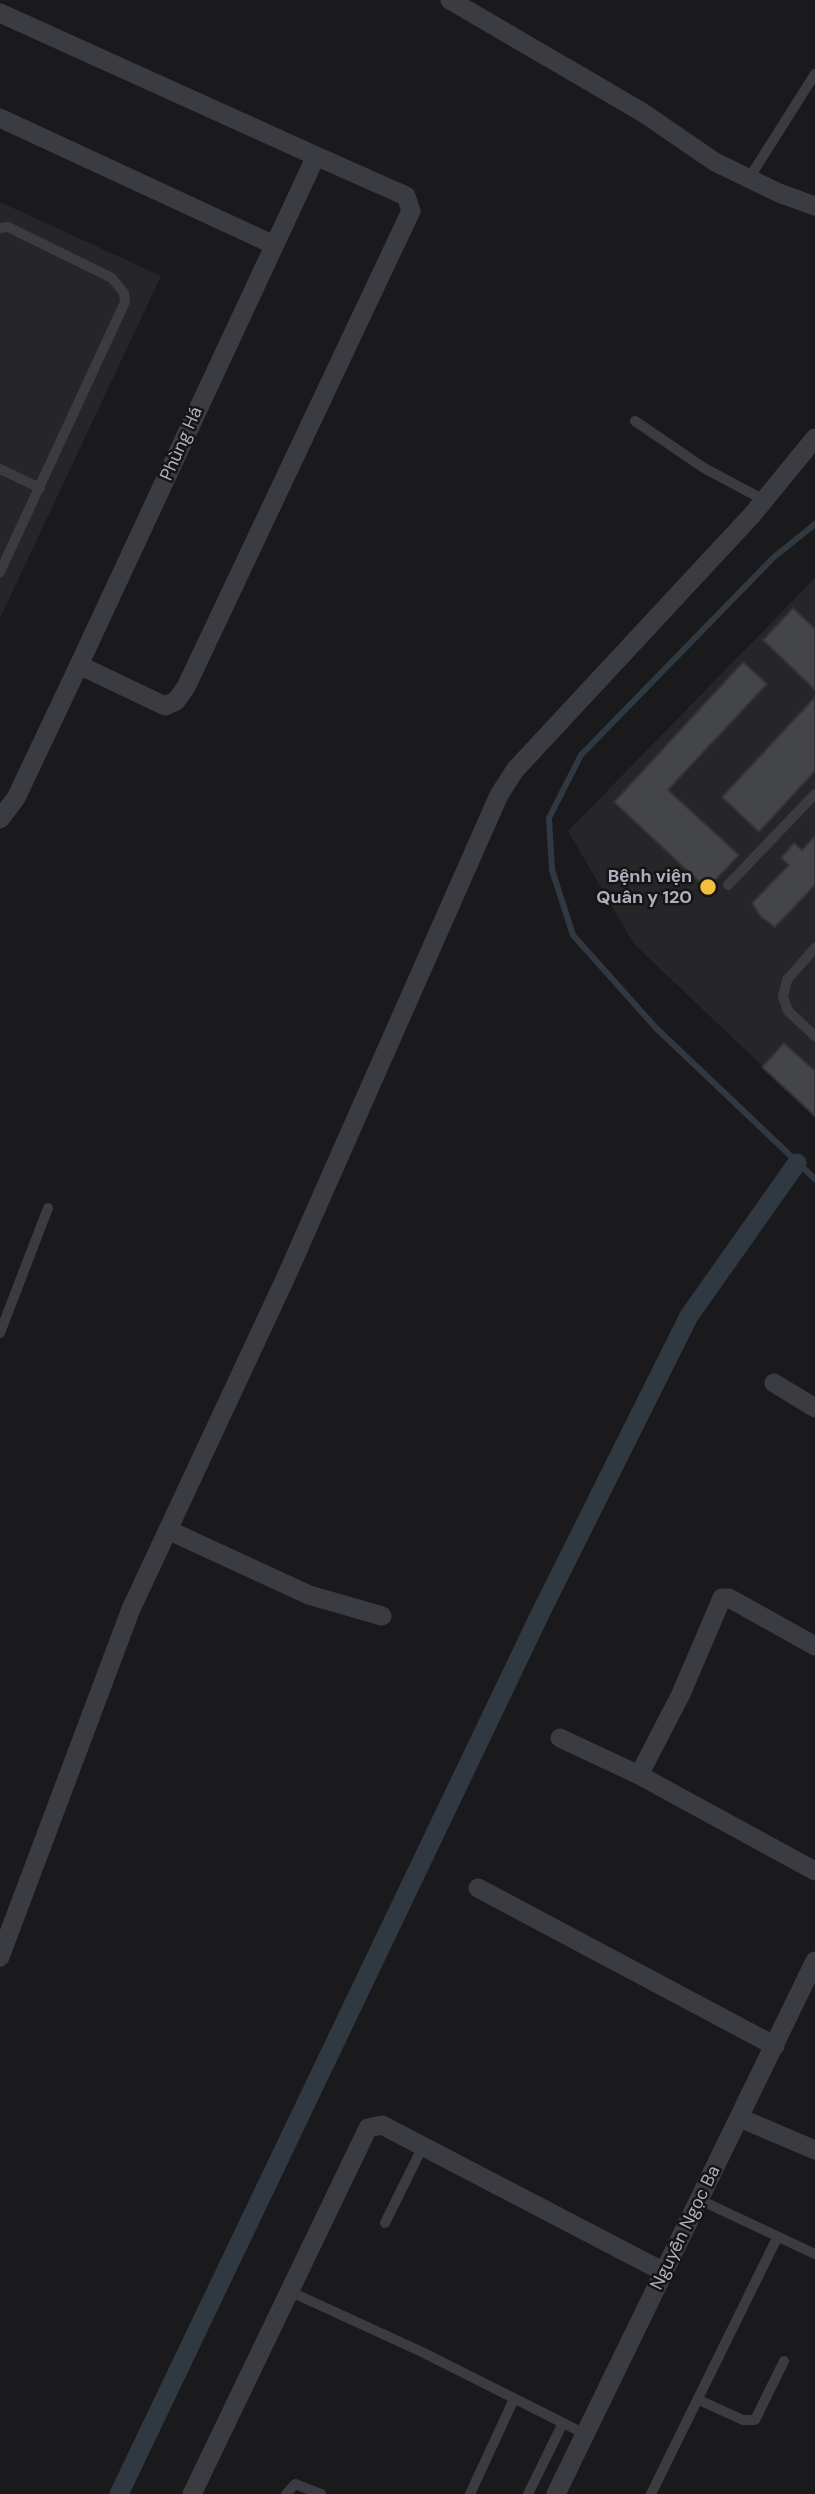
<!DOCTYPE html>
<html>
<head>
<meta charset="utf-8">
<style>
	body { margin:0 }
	canvas { display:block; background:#1a1a1c }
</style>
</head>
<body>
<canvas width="815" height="2494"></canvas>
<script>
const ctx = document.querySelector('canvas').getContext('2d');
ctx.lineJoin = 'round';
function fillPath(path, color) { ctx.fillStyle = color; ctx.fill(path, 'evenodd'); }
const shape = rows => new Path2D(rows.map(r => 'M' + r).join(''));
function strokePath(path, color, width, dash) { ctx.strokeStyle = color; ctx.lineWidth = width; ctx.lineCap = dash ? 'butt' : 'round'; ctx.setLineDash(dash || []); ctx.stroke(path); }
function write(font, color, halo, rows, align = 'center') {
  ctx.font = font + ' "DM Sans",sans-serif'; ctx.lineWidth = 5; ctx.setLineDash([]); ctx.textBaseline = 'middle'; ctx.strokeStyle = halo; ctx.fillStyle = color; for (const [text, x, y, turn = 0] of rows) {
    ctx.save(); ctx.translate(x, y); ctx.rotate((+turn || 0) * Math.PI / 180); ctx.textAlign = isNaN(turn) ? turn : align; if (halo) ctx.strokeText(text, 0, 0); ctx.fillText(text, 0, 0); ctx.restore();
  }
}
fillPath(shape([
	[0,202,161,276,0,618],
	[815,578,815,1116,634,944,568,831]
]), '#262629');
strokePath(shape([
	[815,524,773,558,581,755,549,818,552,870,573,935,656,1028,815,1179]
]), '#303841', 6);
strokePath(shape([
	[119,2494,542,1610,689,1316,797,1163]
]), '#303841', 19);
const building = shape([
	[793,608,815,629,815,690,763,640,793,608],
	[743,662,767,684,668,790,739,855,707,889,614,802,743,662],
	[815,697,815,771,759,832,722,797,815,697],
	[815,836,815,885,775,927,761,917,752,903,789,865,781,858,794,843,802,850,815,836],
	[784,1043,815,1071,815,1116,762,1067,784,1043]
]);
fillPath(building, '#444549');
strokePath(building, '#343438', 2);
strokePath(shape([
	[748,180,815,74],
	[0,228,8,227,112,278,124,293,125,302,0,572],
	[635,421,704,468,764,500],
	[0,469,40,488],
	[728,885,815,794],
	[815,948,787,980,783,997,788,1011,815,1036],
	[0,1333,48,1208],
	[700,2200,815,2254],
	[385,2223,423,2146],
	[289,2291,422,2352,585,2434],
	[699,2400,743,2420,755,2420,784,2361],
	[286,2494,295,2484,321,2494],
	[470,2494,514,2399],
	[528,2494,563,2423],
	[651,2494,777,2238]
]), '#3b3c41', 10);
strokePath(shape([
	[450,0,642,112,715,162,779,193,815,206],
	[0,13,316,156],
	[0,118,272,244],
	[0,819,16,798,79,665,316,156,406,196,411,211,186,687,176,701,165,706,79,665],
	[774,1383,815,1408],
	[168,1530,309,1595,382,1616],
	[560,1738,639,1775,815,1871],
	[639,1775,681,1694,722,1598,729,1598,815,1646],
	[478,1888,775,2046],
	[0,1957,131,1609,286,1277,499,795,515,770,752,515,815,438],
	[740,2118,815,2150],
	[192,2494,368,2128,382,2125,664,2272],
	[556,2494,815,1961]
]), '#3b3c41', 19);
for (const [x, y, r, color] of [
	[708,887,9,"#f1c13d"]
]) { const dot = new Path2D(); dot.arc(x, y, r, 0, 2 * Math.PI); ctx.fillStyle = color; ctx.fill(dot); strokePath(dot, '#151517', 2.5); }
write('18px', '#adb0bc', '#151517', [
	["Phùng Há",182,444,-66],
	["Nguyễn Ngọc Ba",686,2228,-64]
]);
write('bold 18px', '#adb0bc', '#151517', [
	["Bệnh viện",692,877],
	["Quân y 120",692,898]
], 'right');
</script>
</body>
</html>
